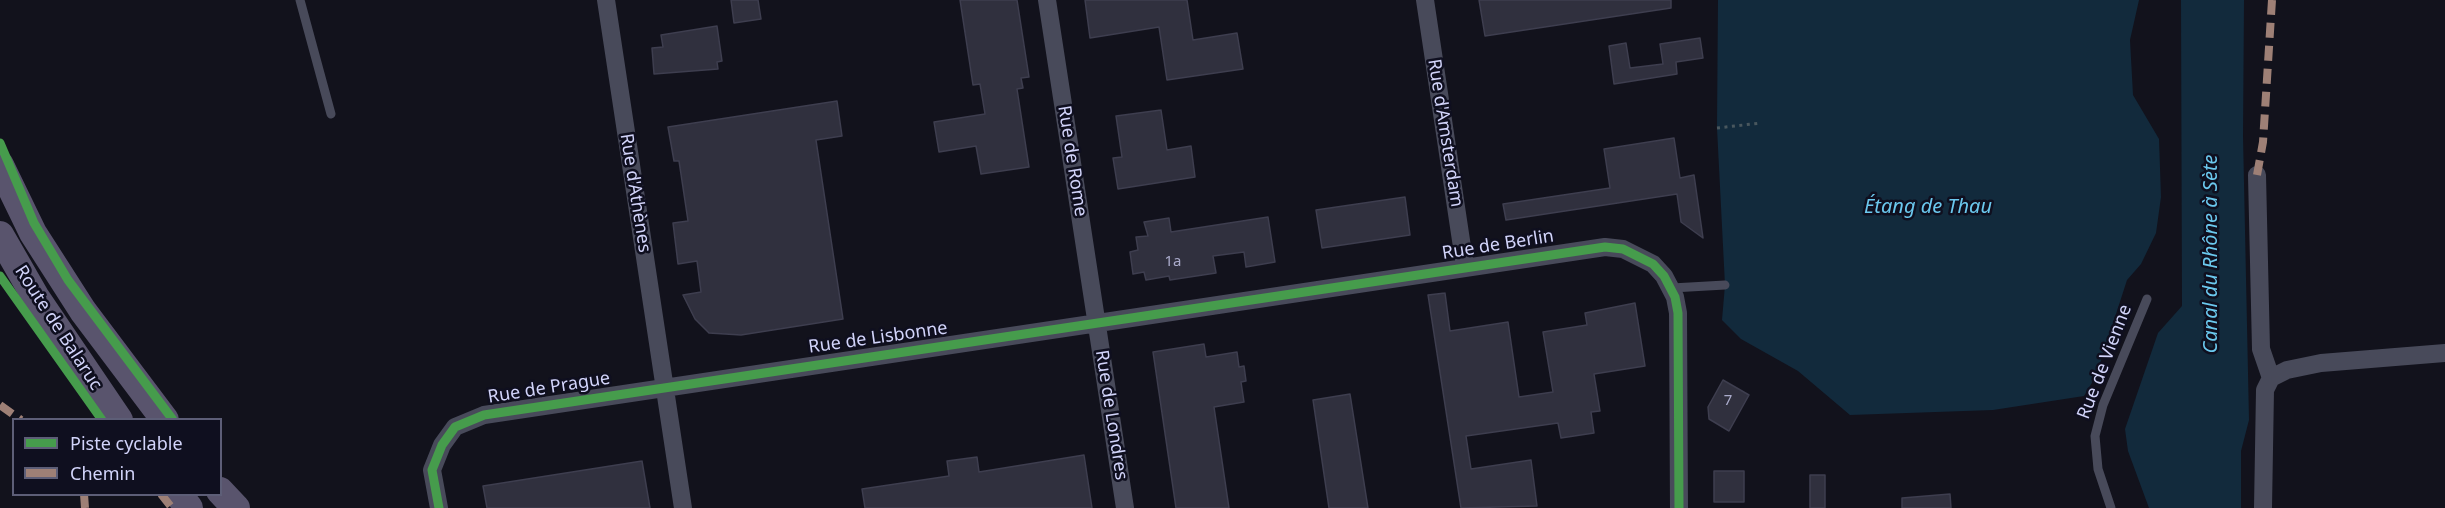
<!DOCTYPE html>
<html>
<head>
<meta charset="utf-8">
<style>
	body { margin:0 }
	#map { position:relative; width:2445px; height:508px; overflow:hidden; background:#12121c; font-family:"Noto Sans",sans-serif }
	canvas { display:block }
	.legend { position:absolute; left:12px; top:418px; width:210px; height:78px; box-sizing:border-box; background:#0f0f1f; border:2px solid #5d5e77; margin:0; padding:8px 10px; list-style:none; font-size:18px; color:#d2d4fa }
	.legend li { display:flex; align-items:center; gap:12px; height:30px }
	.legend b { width:30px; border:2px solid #5d5e77 }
</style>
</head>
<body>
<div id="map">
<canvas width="2445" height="508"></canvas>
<ul class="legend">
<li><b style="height:8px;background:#469c4c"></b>Piste cyclable</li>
<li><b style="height:8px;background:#9e8076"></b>Chemin</li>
</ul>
</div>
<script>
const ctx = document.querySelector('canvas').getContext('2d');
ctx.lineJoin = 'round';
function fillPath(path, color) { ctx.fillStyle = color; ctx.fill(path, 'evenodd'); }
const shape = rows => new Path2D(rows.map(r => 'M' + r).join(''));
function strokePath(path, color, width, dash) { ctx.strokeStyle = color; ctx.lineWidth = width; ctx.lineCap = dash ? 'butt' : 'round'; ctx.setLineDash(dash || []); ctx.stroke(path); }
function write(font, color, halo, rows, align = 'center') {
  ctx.font = font + ' "Noto Sans",sans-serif'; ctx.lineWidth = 5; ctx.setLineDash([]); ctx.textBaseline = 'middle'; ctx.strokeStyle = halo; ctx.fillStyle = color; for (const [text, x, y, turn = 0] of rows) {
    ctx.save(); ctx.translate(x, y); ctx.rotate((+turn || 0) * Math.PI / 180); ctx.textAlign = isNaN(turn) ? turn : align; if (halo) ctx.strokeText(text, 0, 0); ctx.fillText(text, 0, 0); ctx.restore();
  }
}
fillPath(shape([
	[1718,0,2139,0,2130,40,2133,95,2159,139,2161,197,2156,233,2141,264,2127,280,2096,376,2084,396,1993,410,1850,415,1798,371,1741,339,1722,320,1725,285,1717,128],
	[2181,0,2244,0,2243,136,2249,420,2241,451,2241,508,2149,508,2128,451,2125,429,2158,333,2182,306]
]), '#122a3c');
const building = shape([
	[731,0,758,0,761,19,734,23,731,0],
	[960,0,1017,0,1029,77,1021,78,1023,88,1017,89,1029,167,981,174,976,146,939,152,934,122,985,114,980,84,973,85,960,0],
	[1085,0,1187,0,1193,40,1237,33,1243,69,1167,80,1159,27,1090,38,1085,0],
	[1479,0,1671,0,1671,8,1485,36,1479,0],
	[717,26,722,61,717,62,718,69,654,74,652,48,663,47,661,35,717,26],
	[1700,38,1703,58,1676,62,1677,74,1614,84,1609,46,1626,43,1630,68,1663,64,1660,44,1700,38],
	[837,101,842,136,816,140,843,319,741,335,709,333,695,319,683,295,701,292,697,261,678,264,673,223,688,221,679,161,674,161,668,127,837,101],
	[1161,110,1167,150,1191,146,1195,177,1118,189,1113,158,1122,157,1116,116,1161,110],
	[1674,138,1680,178,1694,175,1703,238,1681,222,1677,194,1506,220,1503,204,1610,188,1604,149,1674,138],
	[1405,197,1410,235,1322,248,1316,210,1405,197],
	[1268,217,1275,262,1246,267,1244,252,1213,256,1216,273,1170,280,1169,276,1146,280,1144,272,1133,274,1130,252,1138,250,1136,237,1148,236,1144,222,1169,218,1171,232,1268,217],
	[1445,293,1450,331,1508,322,1519,397,1553,392,1543,332,1587,325,1585,313,1635,303,1645,366,1594,374,1600,411,1591,412,1594,433,1561,438,1558,423,1466,436,1471,469,1531,460,1537,506,1461,508,1428,295,1445,293],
	[1204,344,1206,357,1237,352,1239,367,1244,366,1246,381,1241,382,1244,402,1214,407,1229,508,1176,508,1153,352,1204,344],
	[1723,380,1749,395,1729,431,1709,419,1708,407,1723,380],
	[1350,394,1368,508,1329,508,1313,400,1350,394],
	[1084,455,1092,508,865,508,862,489,949,476,947,461,977,457,979,472,1084,455],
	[642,461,650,508,487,508,483,486,642,461],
	[1714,471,1744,471,1744,502,1714,502,1714,471],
	[1810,475,1825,475,1825,508,1810,508,1810,475],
	[1950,494,1951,508,1902,508,1902,498,1950,494]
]);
fillPath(building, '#30303e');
strokePath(building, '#3e3e4f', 1.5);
strokePath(shape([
	[1717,128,1761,123]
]), '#49575e', 3, [3, 4.5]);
strokePath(shape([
	[300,0,331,114],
	[1672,288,1725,285],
	[2111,508,2098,469,2095,436,2103,405,2147,299]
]), '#484a5a', 9);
strokePath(shape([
	[606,0,683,508],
	[1047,0,1125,508],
	[1425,0,1465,267],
	[2257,175,2261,349,2271,378],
	[439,508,432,470,442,445,455,427,484,415,1605,247,1623,249,1653,264,1664,276,1675,297,1678,313,1679,508],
	[2263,508,2265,390,2271,378,2287,370,2321,363,2445,353]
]), '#484a5a', 18);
strokePath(shape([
	[0,165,33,233,83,311,165,420],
	[0,235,35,296,119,420],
	[220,491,236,508],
	[178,494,189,508]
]), '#59546d', 28);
strokePath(shape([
	[2257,175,2263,142,2272,0],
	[0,405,21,420],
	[84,494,85,508],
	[161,494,172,508]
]), '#9e8076', 8, [15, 8]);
strokePath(shape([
	[0,143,34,223,68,280,173,420],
	[0,276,102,420],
	[439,508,432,470,442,445,455,427,484,415,1605,247,1623,249,1653,264,1664,276,1675,297,1678,313,1679,508]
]), '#469c4c', 9);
write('15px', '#aaabcb', null, [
	["1a",1173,262],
	["7",1728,401]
]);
write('18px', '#d2d4fa', '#0f0f1f', [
	["Rue d'Amsterdam",1445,133,81],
	["Rue de Rome",1072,161,81],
	["Rue d'Athènes",635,193,81],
	["Rue de Berlin",1498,245,-9],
	["Route de Balaruc",58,328,57],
	["Rue de Lisbonne",878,338,-8],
	["Rue de Vienne",2105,362,-69],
	["Rue de Prague",549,388,-9],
	["Rue de Londres",1111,415,81]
]);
write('italic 20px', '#6bc8ee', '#0f0f1f', [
	["Étang de Thau",1928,207],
	["Canal du Rhône à Sète",2211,254,-90]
]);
</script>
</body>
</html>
